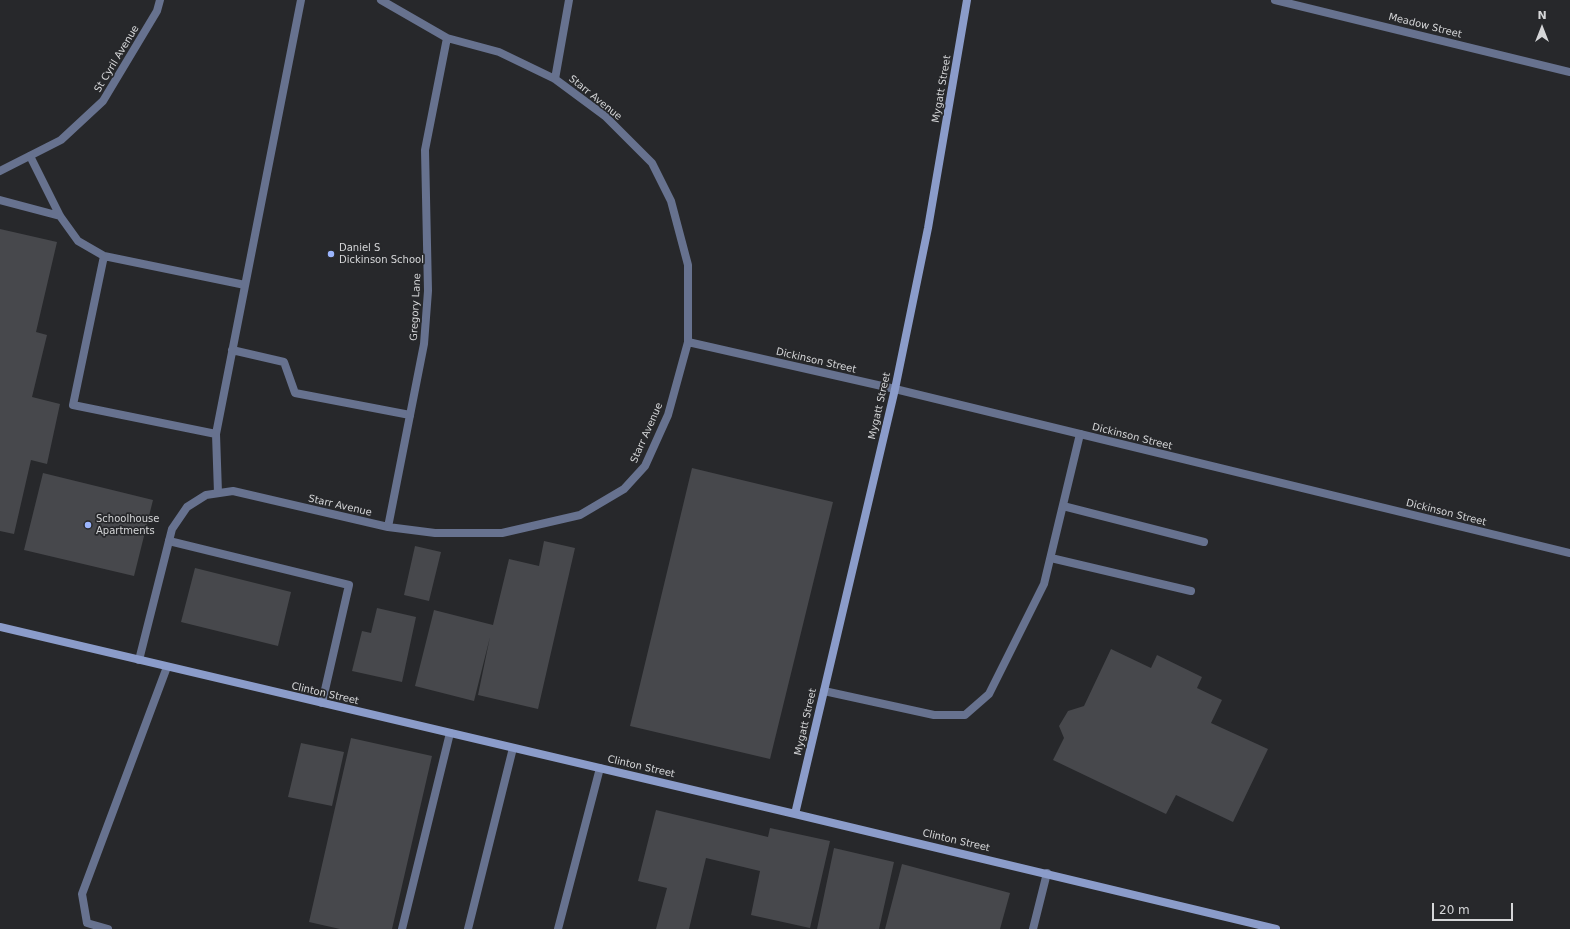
<!DOCTYPE html>
<html>
<head>
<meta charset="utf-8">
<style>
	body { margin:0 }
	#map { position:relative; width:1570px; height:929px; overflow:hidden; background:#27282b; font-family:"DejaVu Sans",sans-serif }
	canvas { display:block }
	.north { position:absolute; left:1522px; top:8px; width:40px; height:40px; -webkit-text-stroke:3px #27282b; paint-order:stroke; rotate:0deg; font-size:11px; font-weight:700; line-height:16px; text-align:center; color:#d5d6d8 }
	.north::after { content:''; display:block; margin:auto; width:14px; height:18px; background:#d5d6d8; clip-path:polygon(50% 0,100% 100%,50% 72%,0 100%) }
	.scale { position:absolute; left:1432px; top:903px; width:81px; height:18px; box-sizing:border-box; border:2px solid #d5d6d8; border-top:0; padding-left:5px; font-size:12px; line-height:14px; white-space:nowrap; color:#d5d6d8; -webkit-text-stroke:3px #27282b; paint-order:stroke }
</style>
</head>
<body>
<div id="map">
<canvas width="1570" height="929"></canvas>
<div class="north">N</div>
<div class="scale">20 m</div>
</div>
<script>
const ctx = document.querySelector('canvas').getContext('2d');
ctx.lineJoin = 'round';
function fillPath(path, color) { ctx.fillStyle = color; ctx.fill(path, 'evenodd'); }
const shape = rows => new Path2D(rows.map(r => 'M' + r).join(''));
function strokePath(path, color, width, dash) { ctx.strokeStyle = color; ctx.lineWidth = width; ctx.lineCap = dash ? 'butt' : 'round'; ctx.setLineDash(dash || []); ctx.stroke(path); }
function write(font, color, halo, rows, align = 'center') {
  ctx.font = font + ' "DejaVu Sans",sans-serif'; ctx.lineWidth = 3.5; ctx.setLineDash([]); ctx.textBaseline = 'middle'; ctx.strokeStyle = halo; ctx.fillStyle = color; for (const [text, x, y, turn = 0] of rows) {
    ctx.save(); ctx.translate(x, y); ctx.rotate((+turn || 0) * Math.PI / 180); ctx.textAlign = isNaN(turn) ? turn : align; if (halo) ctx.strokeText(text, 0, 0); ctx.fillText(text, 0, 0); ctx.restore();
  }
}
fillPath(shape([
	[0,229,57,242,36,332,47,335,32,397,60,404,47,464,31,460,14,534,0,531],
	[692,468,833,502,770,759,630,726],
	[43,473,153,500,134,576,24,550],
	[544,541,575,548,538,709,478,695,490,637,474,701,415,686,434,610,493,625,509,559,539,566],
	[415,546,441,552,429,601,404,595],
	[195,568,291,592,278,646,181,622],
	[377,608,416,617,402,682,352,671,362,631,371,633],
	[1111,649,1151,668,1157,655,1202,677,1197,688,1222,700,1211,723,1268,749,1233,822,1176,795,1166,814,1053,760,1064,738,1059,726,1068,711,1084,706],
	[351,738,432,756,392,929,340,929,309,922],
	[301,743,344,752,332,806,288,797],
	[656,810,768,837,770,828,830,841,810,928,751,915,760,871,706,858,689,929,656,929,667,888,638,881],
	[834,848,894,862,879,929,817,929],
	[902,864,1010,893,1000,929,885,929]
]), '#47484c');
strokePath(shape([
	[30,156,60,216,78,241,104,256,73,405,216,434,218,493],
	[0,200,60,216],
	[104,256,245,285],
	[232,350,284,362,295,393,410,415],
	[216,434,301,0],
	[1063,506,1204,542],
	[169,541,349,585,322,703],
	[1051,558,1191,591],
	[824,691,934,715,965,715,989,694,1044,584,1080,434],
	[108,929,87,923,82,894,167,667],
	[402,929,450,733],
	[468,929,513,748],
	[558,929,600,768]
]), '#67728f', 8);
strokePath(shape([
	[1275,0,1570,72],
	[555,79,569,0],
	[0,171,61,140,103,101,157,11,160,0],
	[688,342,895,389,1570,553],
	[388,527,424,344,428,291,425,150,447,38],
	[139,660,172,529,187,507,206,495,233,491,388,527,435,533,502,533,580,515,624,489,645,466,668,415,688,342,688,265,671,201,652,163,605,116,555,79,499,52,447,38,381,0],
	[1033,929,1047,873]
]), '#67728f', 8);
strokePath(shape([
	[0,627,795,814,1276,929],
	[795,814,895,389,928,228,967,0]
]), '#8b9cca', 8);
for (const [x, y, r, color] of [
	[331,254,4,"#9bb5fd"],
	[88,525,4,"#9bb5fd"]
]) { const dot = new Path2D(); dot.arc(x, y, r, 0, 2 * Math.PI); ctx.fillStyle = color; ctx.fill(dot); strokePath(dot, '#27282b', 1.5); }
write('10px', '#d5d6d8', '#27282b', [
	["Meadow Street",1425,26,14],
	["St Cyril Avenue",117,59,-59],
	["Mygatt Street",942,89,-80],
	["Starr Avenue",595,98,39],
	["Gregory Lane",416,307,-87],
	["Dickinson Street",816,361,13],
	["Mygatt Street",880,406,-77],
	["Starr Avenue",647,433,-66],
	["Dickinson Street",1132,437,14],
	["Starr Avenue",340,506,13],
	["Dickinson Street",1446,513,14],
	["Clinton Street",325,694,13],
	["Mygatt Street",806,722,-77],
	["Clinton Street",641,767,13],
	["Clinton Street",956,841,13]
]);
write('10px', '#d5d6d8', '#27282b', [
	["Daniel S",339,248],
	["Dickinson School",339,260],
	["Schoolhouse",96,519],
	["Apartments",96,531]
], 'left');
</script>
</body>
</html>
